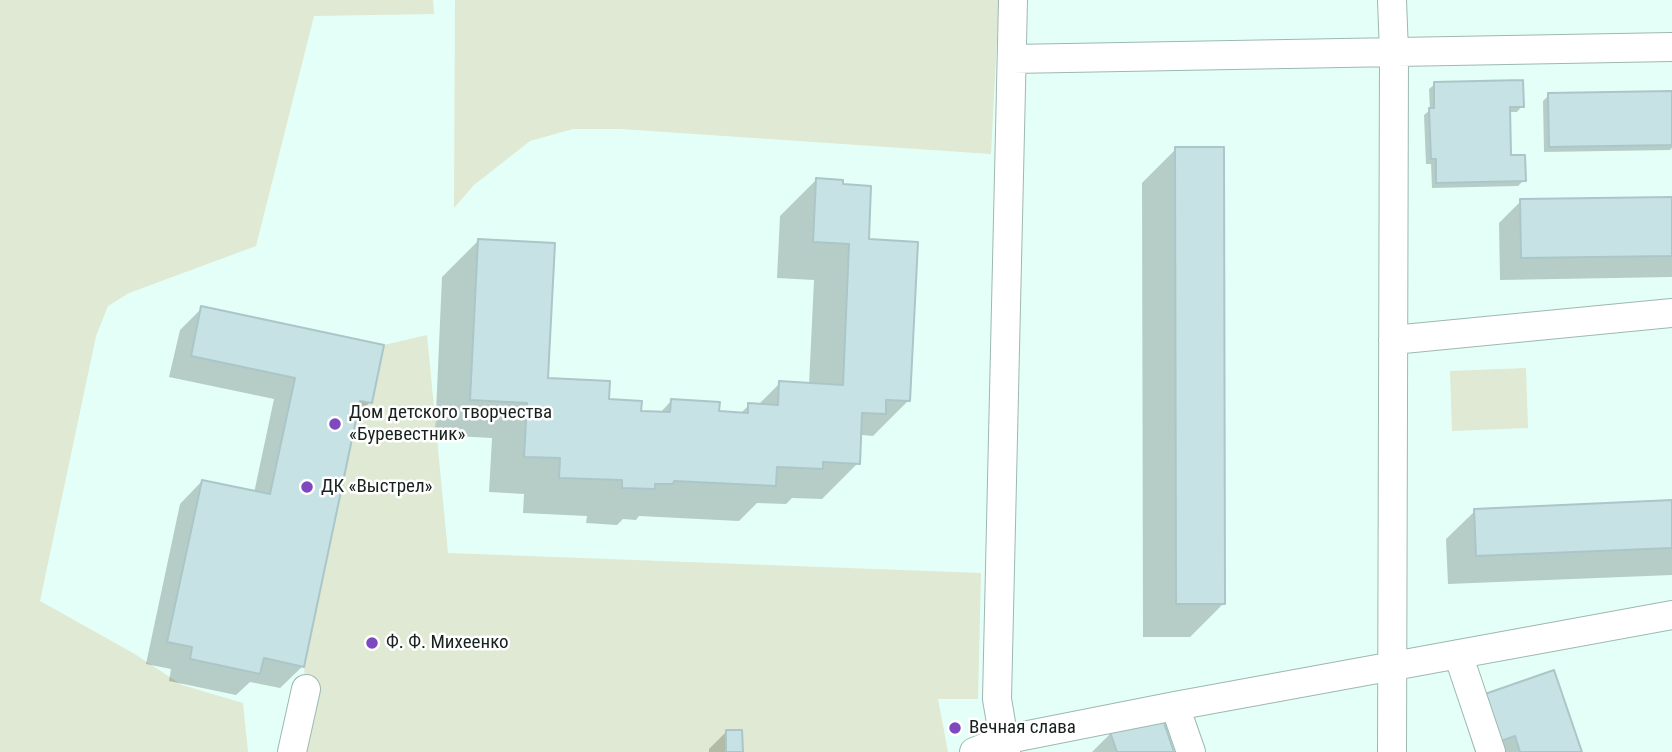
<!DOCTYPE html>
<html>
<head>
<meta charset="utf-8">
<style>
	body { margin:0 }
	canvas { display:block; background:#e4fff7 }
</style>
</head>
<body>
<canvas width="1672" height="752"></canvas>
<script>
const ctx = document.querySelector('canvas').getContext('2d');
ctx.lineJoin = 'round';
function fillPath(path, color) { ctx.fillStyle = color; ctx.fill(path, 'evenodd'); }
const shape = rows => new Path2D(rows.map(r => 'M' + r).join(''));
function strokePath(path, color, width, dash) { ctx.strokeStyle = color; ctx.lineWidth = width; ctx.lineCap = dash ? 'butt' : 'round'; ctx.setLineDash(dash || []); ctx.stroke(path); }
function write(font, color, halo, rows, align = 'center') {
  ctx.font = font + ' "Roboto Condensed",sans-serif'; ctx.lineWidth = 5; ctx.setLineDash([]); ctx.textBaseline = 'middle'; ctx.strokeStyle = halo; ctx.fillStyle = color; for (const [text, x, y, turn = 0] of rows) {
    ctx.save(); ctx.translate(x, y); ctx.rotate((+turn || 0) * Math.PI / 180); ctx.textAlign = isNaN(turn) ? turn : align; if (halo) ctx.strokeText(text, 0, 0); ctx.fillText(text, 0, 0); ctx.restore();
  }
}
fillPath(shape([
	[0,0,433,0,434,14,314,16,256,246,129,293,108,306,96,336,40,601,133,653,182,685,243,703,248,752,0,752],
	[455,0,999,0,991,154,621,129,573,129,530,141,474,185,454,208],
	[427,335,448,553,981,573,978,699,938,699,948,752,292,752,306,689,304,667,360,401,372,403,384,345],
	[1526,368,1528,428,1452,431,1450,371]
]), '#dfe9d3');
fillPath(shape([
	[1435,84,1522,106,1517,112,1508,112,1509,157,1524,180,1518,186,1432,188,1431,164,1426,164,1424,115,1430,110,1429,89],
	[1672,93,1672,148,1670,150,1544,152,1543,101,1549,95],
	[1176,149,1224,603,1190,637,1143,637,1142,183],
	[816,180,867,241,909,400,873,436,862,435,859,438,858,463,822,499,792,498,786,504,757,503,739,521,639,516,636,520,623,519,617,525,586,523,587,516,523,513,524,494,489,492,492,438,435,435,442,277,478,241,546,380,639,413,659,414,671,401,718,413,740,414,749,405,758,405,780,383,809,385,814,280,777,278,780,216],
	[1672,198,1672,277,1500,280,1499,223,1521,201],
	[202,308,370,402,355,418,303,666,280,688,250,682,236,695,169,681,171,669,146,664,180,504,202,481,254,493,274,399,169,377,180,330],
	[1672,502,1672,575,1448,584,1446,539,1475,511],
	[1486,695,1580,752,1475,752,1464,717],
	[726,732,741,752,709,752,709,749],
	[1111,733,1173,752,1092,752]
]), '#0003');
const building = shape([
	[1523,80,1524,107,1510,107,1511,155,1525,155,1526,181,1436,183,1436,159,1431,159,1429,108,1434,108,1434,82,1523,80],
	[1672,91,1672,145,1549,147,1548,93,1672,91],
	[1175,147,1224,147,1225,604,1176,604,1175,147],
	[816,178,843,180,843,184,871,186,869,239,918,242,910,401,886,400,886,414,862,413,860,464,823,462,823,469,777,467,776,486,674,481,673,484,655,484,655,489,622,488,622,480,559,478,560,458,524,457,527,403,470,400,478,239,555,243,548,378,610,381,609,399,642,401,641,411,670,412,671,399,720,402,719,411,748,413,748,403,778,405,779,381,843,385,849,244,813,242,816,178],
	[1672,197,1672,256,1521,258,1520,199,1672,197],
	[201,306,384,345,372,403,360,401,304,667,264,658,260,674,190,659,192,647,167,642,202,480,270,494,295,378,191,356,201,306],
	[1672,500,1672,548,1476,556,1474,509,1672,500],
	[1554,670,1582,752,1520,752,1515,736,1501,741,1485,694,1554,670],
	[1161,714,1174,752,1117,752,1110,732,1161,714],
	[726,730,742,730,743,752,726,752,726,730]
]);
fillPath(building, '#c6e2e4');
strokePath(building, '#abc6c8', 2);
const minor = shape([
	[1012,59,1672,47],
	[1393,340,1672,313],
	[1458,654,1491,752],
	[1175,706,1191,752],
	[292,752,306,689],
	[974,752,1003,740,1175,706,1672,615],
	[1006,752,997,699,1013,0],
	[1392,752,1394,52,1392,0]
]);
strokePath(minor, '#9eb8b1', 30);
strokePath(minor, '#fff', 28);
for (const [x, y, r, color] of [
	[335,424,7,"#7e48bf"],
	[307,487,7,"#7e48bf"],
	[372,643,7,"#7e48bf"],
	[955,728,7,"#7e48bf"]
]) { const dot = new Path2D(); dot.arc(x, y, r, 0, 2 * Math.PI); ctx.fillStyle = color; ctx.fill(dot); strokePath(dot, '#fff', 2.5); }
write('19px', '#17211e', '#fff', [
	["Дом детского творчества",349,413],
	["«Буревестник»",349,435],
	["ДК «Выстрел»",321,487],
	["Ф. Ф. Михеенко",386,643],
	["Вечная слава",969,728]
], 'left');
</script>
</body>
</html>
